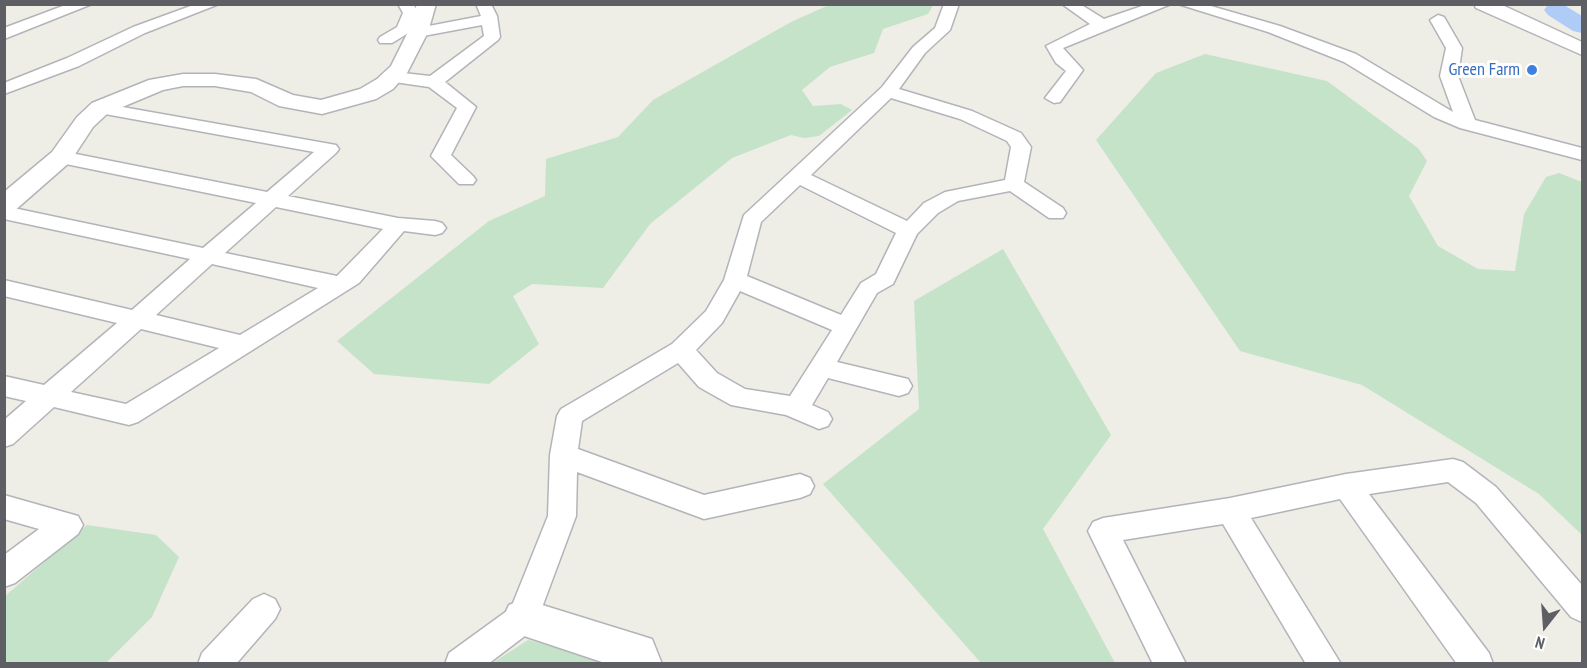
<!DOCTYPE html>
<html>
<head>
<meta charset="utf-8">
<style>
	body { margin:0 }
	#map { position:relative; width:1587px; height:668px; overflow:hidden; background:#eeede6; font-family:"PT Sans Narrow",sans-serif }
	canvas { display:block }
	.frame { position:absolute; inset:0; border:6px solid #5d5f64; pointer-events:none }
	.north { position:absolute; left:1515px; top:596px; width:60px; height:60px; -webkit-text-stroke:4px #fff; paint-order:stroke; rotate:197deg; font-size:16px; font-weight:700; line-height:24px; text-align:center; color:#5d5f64 }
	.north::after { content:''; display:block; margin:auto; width:21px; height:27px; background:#5d5f64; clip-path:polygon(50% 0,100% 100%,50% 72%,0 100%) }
</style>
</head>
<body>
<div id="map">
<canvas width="1587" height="668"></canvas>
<div class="frame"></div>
<div class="north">N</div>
</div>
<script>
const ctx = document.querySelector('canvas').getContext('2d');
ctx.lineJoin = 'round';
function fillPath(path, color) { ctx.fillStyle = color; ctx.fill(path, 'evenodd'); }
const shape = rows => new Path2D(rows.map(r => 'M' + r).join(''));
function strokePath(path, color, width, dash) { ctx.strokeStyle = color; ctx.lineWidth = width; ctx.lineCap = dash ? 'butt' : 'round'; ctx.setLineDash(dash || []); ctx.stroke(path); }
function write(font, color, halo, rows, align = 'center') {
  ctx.font = font + ' "PT Sans Narrow",sans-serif'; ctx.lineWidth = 6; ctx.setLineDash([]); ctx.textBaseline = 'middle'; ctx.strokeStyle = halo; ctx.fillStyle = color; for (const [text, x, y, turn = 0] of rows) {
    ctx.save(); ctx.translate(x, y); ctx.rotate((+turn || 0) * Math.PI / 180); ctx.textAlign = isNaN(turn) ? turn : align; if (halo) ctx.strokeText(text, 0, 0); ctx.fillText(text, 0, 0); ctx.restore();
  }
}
fillPath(shape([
	[829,5,931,4,932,7,928,14,883,29,874,53,830,67,802,90,813,106,841,104,852,110,819,136,804,138,791,135,732,158,650,224,603,288,532,284,513,296,539,344,489,384,374,374,337,341,489,221,545,196,546,159,618,137,653,100,791,22],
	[1205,54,1327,81,1418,148,1427,161,1409,196,1438,246,1478,269,1515,271,1524,214,1546,177,1559,173,1582,182,1582,535,1539,494,1362,385,1240,351,1096,140,1156,73],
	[1003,249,1111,435,1043,529,1115,663,981,663,823,484,919,409,914,301],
	[87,525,156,535,179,557,152,617,106,663,5,663,4,597],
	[528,640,615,663,491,664]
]), '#c5e3c9');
fillPath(shape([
	[1548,5,1564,5,1582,16,1582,33,1573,31,1548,15,1544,10,1548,5]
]), '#aeccf6');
const minor = shape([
	[68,4,92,4,4,39,4,28,68,4],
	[196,4,219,4,145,33,79,66,4,94,4,83,67,58,133,27,196,4],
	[398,4,413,4,419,13,413,29,481,16,476,4,491,4,497,16,500,37,498,40,445,82,476,107,451,155,473,176,476,180,473,184,459,184,431,156,457,108,429,87,394,82,385,77,394,72,430,76,484,36,482,25,418,37,410,32,392,43,380,43,378,40,380,37,397,27,403,13,398,4],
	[944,4,959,4,950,30,925,53,899,89,972,111,1021,133,1031,147,1024,182,1063,208,1066,213,1063,218,1049,218,1010,191,958,201,938,213,917,234,893,284,877,293,837,362,908,379,912,386,908,393,899,396,828,378,812,405,828,412,832,419,828,426,819,429,786,415,731,405,699,387,678,363,582,421,578,449,704,495,800,474,810,478,814,486,810,494,800,498,704,519,577,472,576,516,534,629,488,664,445,664,449,653,511,608,548,516,550,455,557,416,561,409,672,344,706,311,724,280,744,215,882,87,913,47,935,28,944,4],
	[891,98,960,119,1007,141,1011,147,1005,180,945,192,924,203,907,221,811,175,891,98],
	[800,185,896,233,876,274,861,283,841,315,747,276,761,222,800,185],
	[740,291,832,330,790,396,745,389,717,373,696,350,722,323,740,291],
	[1062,4,1080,4,1104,19,1148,4,1171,4,1063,48,1083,70,1060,102,1054,103,1045,98,1066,71,1056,63,1046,46,1090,24,1062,4],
	[1178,4,1204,4,1280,26,1356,54,1453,112,1440,76,1446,48,1430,20,1438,15,1444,17,1462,48,1458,76,1475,120,1582,148,1582,160,1460,128,1434,117,1344,62,1268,32,1178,4],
	[100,103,336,145,339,149,336,153,288,196,398,218,435,221,442,223,446,228,442,233,435,235,404,231,359,283,138,422,129,425,54,407,13,444,4,447,4,420,26,401,4,396,4,376,44,385,117,323,4,296,4,280,132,310,190,259,4,219,4,206,203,248,256,203,61,163,51,157,54,153,61,151,267,192,314,152,94,112,91,108,94,104,100,103],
	[276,207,383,229,337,276,225,253,276,207],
	[212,264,318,288,240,335,156,315,212,264],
	[141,329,219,348,126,404,71,392,141,329],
	[1453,459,1463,462,1496,487,1582,585,1582,622,1571,617,1476,503,1448,482,1369,494,1489,653,1493,664,1457,664,1340,499,1251,518,1341,664,1306,664,1223,524,1123,540,1186,664,1153,664,1088,531,1093,522,1103,518,1230,498,1346,474,1453,459],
	[4,495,78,516,83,525,78,534,15,583,4,587,4,555,39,529,4,519,4,495],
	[264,594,275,599,280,609,275,619,236,664,198,664,202,653,253,599,264,594]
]);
const tertiary = shape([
	[417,4,436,4,428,32,407,73,393,89,376,99,322,114,279,106,251,92,215,86,183,86,163,90,108,113,93,127,70,162,13,212,4,214,4,192,52,152,77,117,92,103,149,80,183,74,215,74,256,79,293,95,321,100,360,89,377,79,391,66,408,32,417,4],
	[1474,4,1500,4,1582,42,1582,55,1476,8,1474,4],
	[523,599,652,639,662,664,608,664,509,631,503,618,509,605,523,599]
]);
strokePath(minor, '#b3b4b9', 3);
strokePath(tertiary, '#b3b4b9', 3);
fillPath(minor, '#fff');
fillPath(tertiary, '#fff');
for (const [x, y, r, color] of [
	[1532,70,6,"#3f7fe0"]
]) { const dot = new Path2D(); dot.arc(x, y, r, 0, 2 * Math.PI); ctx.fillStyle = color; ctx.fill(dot); strokePath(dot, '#fff', 2); }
write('18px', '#366cbe', '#fff', [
	["Green Farm",1520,70]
], 'right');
</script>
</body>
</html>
